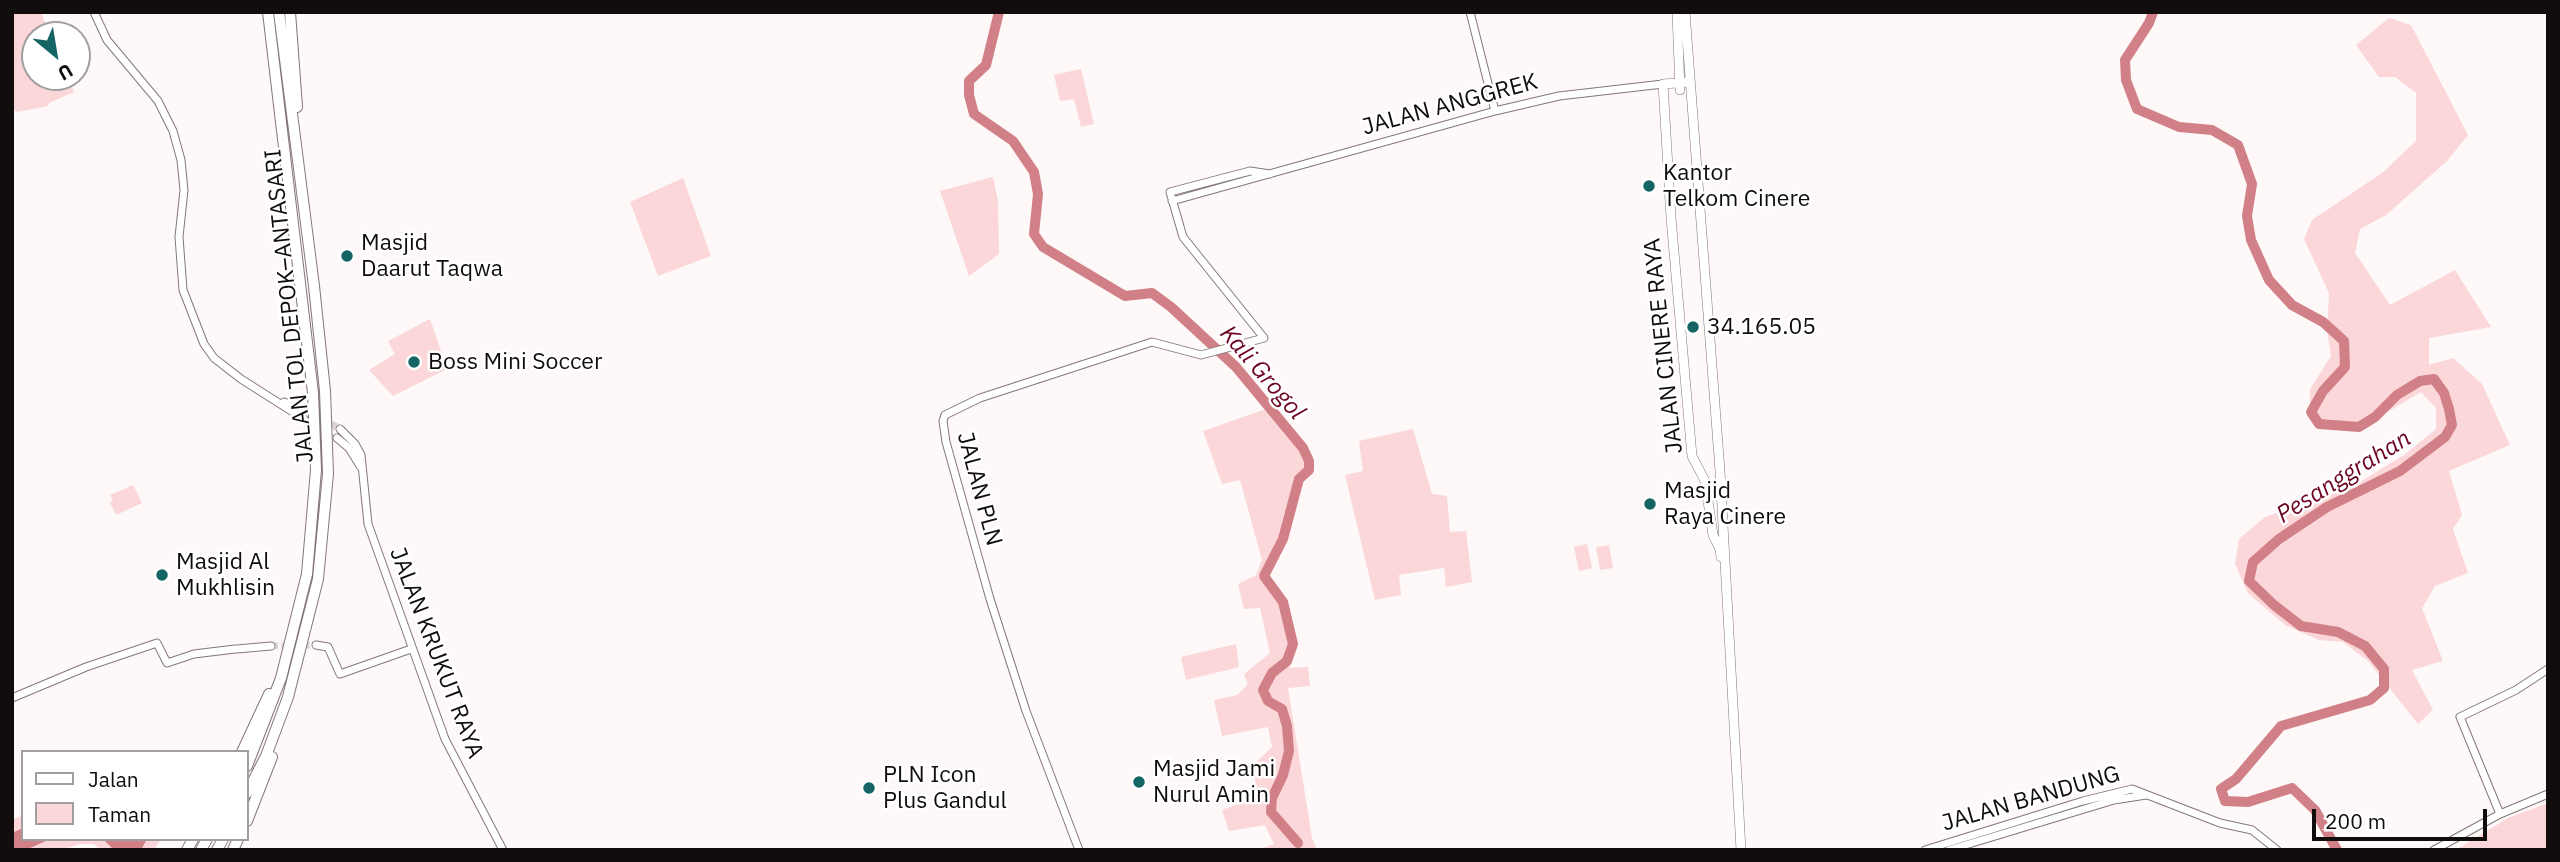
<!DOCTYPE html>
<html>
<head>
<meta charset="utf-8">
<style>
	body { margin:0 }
	#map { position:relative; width:2560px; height:862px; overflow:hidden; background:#fef8f8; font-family:"IBM Plex Sans",sans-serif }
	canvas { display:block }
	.frame { position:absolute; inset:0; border:14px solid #120d0d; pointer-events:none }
	.legend { position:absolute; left:21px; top:750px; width:228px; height:91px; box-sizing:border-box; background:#fff; border:2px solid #a09e9e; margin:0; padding:9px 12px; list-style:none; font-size:21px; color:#120d0d }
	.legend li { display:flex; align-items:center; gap:14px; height:35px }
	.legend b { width:35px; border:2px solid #a09e9e }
	.north { position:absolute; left:21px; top:21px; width:70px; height:70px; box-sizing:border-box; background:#fff; border:2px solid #a09e9e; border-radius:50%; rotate:150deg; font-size:19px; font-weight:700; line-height:28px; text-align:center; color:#120d0d }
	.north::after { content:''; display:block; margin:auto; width:24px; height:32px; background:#166565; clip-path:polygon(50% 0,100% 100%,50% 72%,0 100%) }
	.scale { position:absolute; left:2312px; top:809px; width:175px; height:32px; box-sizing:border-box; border:4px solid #120d0d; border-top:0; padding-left:9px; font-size:21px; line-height:24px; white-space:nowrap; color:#120d0d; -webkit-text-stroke:5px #fff; paint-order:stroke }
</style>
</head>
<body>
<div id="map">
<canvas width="2560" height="862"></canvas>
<div class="frame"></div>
<ul class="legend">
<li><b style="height:9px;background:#fff"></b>Jalan</li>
<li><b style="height:19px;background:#fbd7d9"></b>Taman</li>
</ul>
<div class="north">U</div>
<div class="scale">200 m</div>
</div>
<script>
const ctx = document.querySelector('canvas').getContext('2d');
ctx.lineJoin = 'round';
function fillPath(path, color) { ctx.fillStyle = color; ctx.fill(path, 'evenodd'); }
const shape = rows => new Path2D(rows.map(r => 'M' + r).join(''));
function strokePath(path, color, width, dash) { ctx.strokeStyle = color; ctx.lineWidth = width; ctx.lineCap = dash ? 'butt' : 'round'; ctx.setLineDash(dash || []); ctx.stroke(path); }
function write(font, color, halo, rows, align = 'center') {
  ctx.font = font + ' "IBM Plex Sans",sans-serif'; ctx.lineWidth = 5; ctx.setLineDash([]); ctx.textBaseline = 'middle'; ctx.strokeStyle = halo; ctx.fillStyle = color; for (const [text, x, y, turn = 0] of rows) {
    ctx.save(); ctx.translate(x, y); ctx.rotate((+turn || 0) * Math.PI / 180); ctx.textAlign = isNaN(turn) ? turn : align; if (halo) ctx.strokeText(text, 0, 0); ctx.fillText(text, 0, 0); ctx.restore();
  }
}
fillPath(shape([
	[12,12,41,12,50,35,35,35,35,77,68,77,74,92,49,103,48,106,17,112,12,108],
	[2389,18,2411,25,2468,135,2447,161,2386,215,2360,229,2355,253,2390,305,2455,270,2491,327,2429,338,2429,365,2453,358,2482,384,2510,445,2449,471,2462,515,2453,529,2468,573,2435,586,2422,608,2443,661,2412,670,2433,710,2418,724,2368,661,2343,642,2319,640,2285,625,2248,593,2235,564,2239,539,2265,517,2350,488,2404,455,2436,429,2436,408,2421,392,2359,429,2328,427,2310,414,2310,389,2331,356,2327,331,2329,293,2304,239,2312,220,2382,173,2416,141,2416,93,2395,77,2379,77,2356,45],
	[1081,69,1094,124,1081,127,1074,99,1060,101,1054,75],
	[993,177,998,201,999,254,969,276,940,191],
	[683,178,711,256,658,276,630,202],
	[430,319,447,369,393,396,369,370,395,354,388,341],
	[1269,408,1311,466,1299,480,1267,578,1278,591,1293,651,1290,668,1308,667,1310,686,1288,688,1312,838,1317,850,1258,850,1274,844,1265,825,1229,831,1222,810,1246,801,1257,793,1253,765,1272,747,1268,727,1222,736,1214,700,1237,695,1248,684,1244,674,1270,653,1260,608,1244,609,1238,584,1256,575,1262,560,1240,480,1222,484,1203,431],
	[1413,429,1432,494,1447,496,1450,532,1466,531,1472,582,1446,587,1444,568,1399,575,1401,595,1375,600,1345,475,1363,471,1359,441],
	[133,485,142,503,116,515,110,503,113,500,110,495],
	[1587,544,1592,568,1579,571,1574,547],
	[1609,545,1613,568,1600,570,1596,547],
	[1236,644,1239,667,1186,680,1181,657],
	[2548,803,2548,850,2456,850,2508,818],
	[23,815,23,839,161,839,154,850,101,850,94,844,79,844,62,850,12,850,12,820]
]), '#fbd7d9');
fillPath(shape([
	[23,828,23,839,50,839,26,850,12,850,12,833],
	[103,839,147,839,141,850,114,850]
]), '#d28087');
strokePath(shape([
	[999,12,986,65,969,81,969,95,974,114,1013,141,1034,172,1038,194,1034,234,1043,247,1125,296,1152,293,1171,307,1236,367,1303,448,1309,461,1309,470,1299,479,1283,539,1264,576,1283,602,1293,644,1287,661,1272,673,1263,690,1268,701,1282,709,1287,726,1289,751,1283,775,1272,798,1271,812,1298,843],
	[2153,12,2149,23,2125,60,2126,80,2137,109,2179,127,2212,130,2238,145,2252,184,2247,216,2251,240,2269,280,2292,305,2323,322,2344,341,2345,367,2323,391,2311,412,2319,424,2359,427,2375,417,2397,395,2420,381,2434,379,2444,393,2449,409,2452,425,2445,437,2400,471,2327,507,2279,539,2253,562,2249,581,2274,605,2301,626,2338,632,2365,646,2384,669,2384,688,2370,700,2281,726,2236,779,2221,789,2225,801,2248,802,2292,788,2315,810,2337,850]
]), '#d28087', 10);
strokePath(shape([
	[312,413,340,429],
	[271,646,316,645]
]), '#dbd5d5', 7, [7, 3.5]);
const minor = shape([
	[94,12,107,40,158,101,173,131,181,160,184,190,179,237,183,290,204,344,214,358,241,379,304,419],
	[1470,12,1495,111],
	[1172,201,1495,111,1559,96,1663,84],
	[284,402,305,409],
	[340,429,355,444,361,455,368,524,445,739,503,850],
	[337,438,349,448,360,466],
	[316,645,328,647,340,674,411,649],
	[237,649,271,646],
	[12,698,86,667,157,643,167,663,194,654,235,649],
	[2500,814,2460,717,2516,690,2548,669],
	[1079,850,1026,711,990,599,946,442,943,421,945,415,980,398,1152,342,1201,355,1264,338,1183,237,1170,192,1250,171,1270,174],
	[1925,850,2083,801,2132,789,2220,823,2252,830,2277,850],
	[1949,850,2114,800,2146,795],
	[2434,850,2500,814,2548,794]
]);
const major = shape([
	[1677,12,1680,90],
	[1685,12,1720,471,1741,850],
	[1689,82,1663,84,1671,218,1692,456,1705,481,1713,535,1720,549,1721,557]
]);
const highway = shape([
	[290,12,297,107],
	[242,752,269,694],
	[247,766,281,678,307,574,316,470,313,393,268,12],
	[247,793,266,756,288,697,318,579,328,474,325,391,314,286,279,12],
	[247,821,272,757],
	[187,850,193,839],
	[201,850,207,839],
	[217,850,223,839],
	[233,850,238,839]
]);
strokePath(minor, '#847778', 9);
strokePath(major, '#847778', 10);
strokePath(highway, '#847778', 12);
strokePath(minor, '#fff', 7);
strokePath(major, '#fff', 9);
strokePath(highway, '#fff', 10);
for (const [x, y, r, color] of [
	[1649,186,7,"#166565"],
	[347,256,7,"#166565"],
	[1693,327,7,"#166565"],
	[414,362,7,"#166565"],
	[1650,504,7,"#166565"],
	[162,575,7,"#166565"],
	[1139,782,7,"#166565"],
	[869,788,7,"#166565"]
]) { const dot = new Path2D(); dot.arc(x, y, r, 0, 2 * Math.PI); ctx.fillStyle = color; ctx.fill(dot); strokePath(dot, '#fff', 2.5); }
write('23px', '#120d0d', '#fff', [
	["JALAN ANGGREK",1450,105,-15],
	["JALAN TOL DEPOK–ANTASARI",290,306,-96],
	["JALAN CINERE RAYA",1664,346,-96],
	["JALAN PLN",979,489,75],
	["JALAN KRUKUT RAYA",436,653,69],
	["JALAN BANDUNG",2031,799,-16]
]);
write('23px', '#120d0d', '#fff', [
	["Kantor",1663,173],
	["Telkom Cinere",1663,199],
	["Masjid",361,243],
	["Daarut Taqwa",361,269],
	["34.165.05",1707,327],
	["Boss Mini Soccer",428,362],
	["Masjid",1664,491],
	["Raya Cinere",1664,517],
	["Masjid Al",176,562],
	["Mukhlisin",176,588],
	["Masjid Jami",1153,769],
	["Nurul Amin",1153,795],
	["PLN Icon",883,775],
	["Plus Gandul",883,801]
], 'left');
write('italic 24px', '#6c0421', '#fff', [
	["Kali Grogol",1262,373,49],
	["Pesanggrahan",2344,477,-32]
]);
</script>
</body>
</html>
